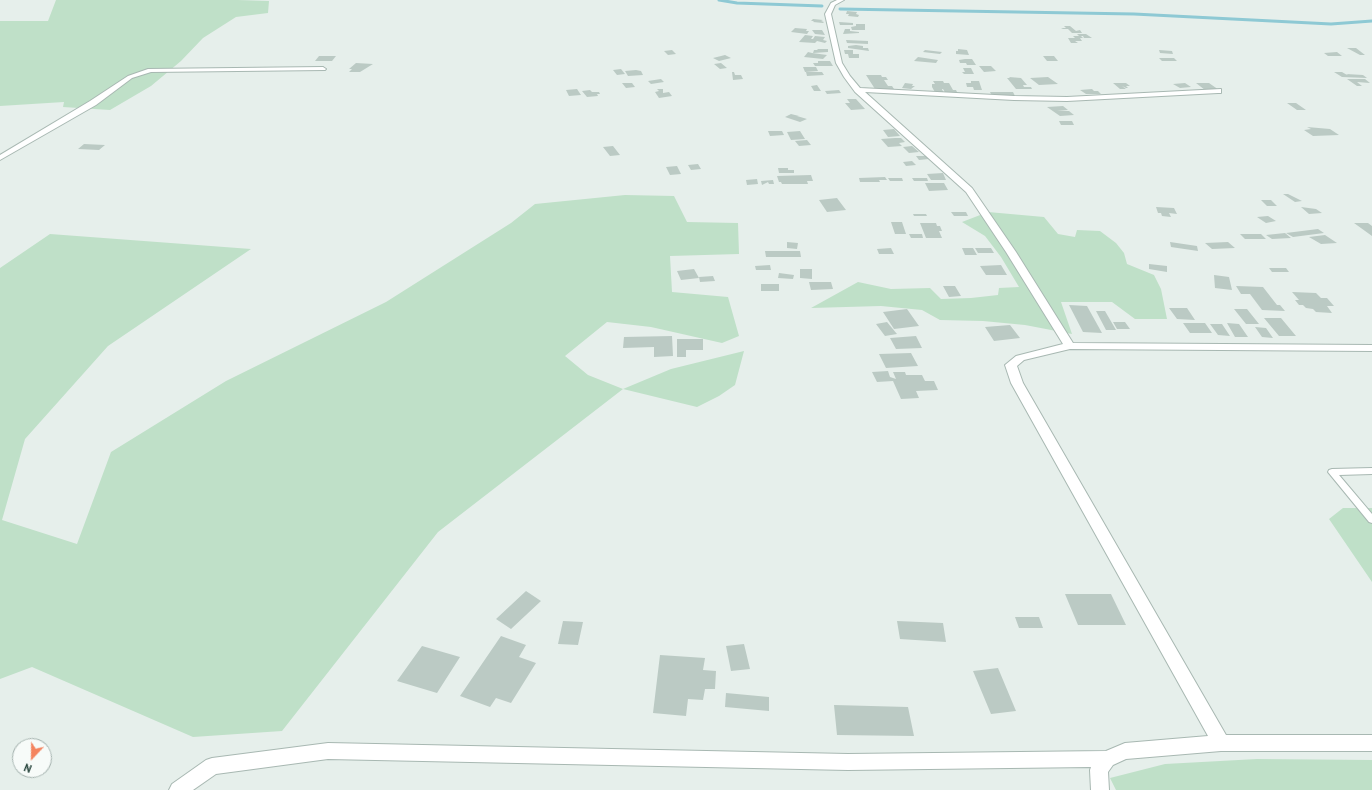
<!DOCTYPE html>
<html>
<head>
<meta charset="utf-8">
<style>
	body { margin:0 }
	#map { position:relative; width:1372px; height:790px; overflow:hidden; background:#e6efeb; font-family:"PT Sans",sans-serif }
	canvas { display:block }
	.north { position:absolute; left:12px; top:738px; width:40px; height:40px; box-sizing:border-box; background:#f7fbf9; border:1px solid #a3b1ad; border-radius:50%; rotate:202deg; font-size:11px; font-weight:700; line-height:16px; text-align:center; color:#24423a }
	.north::after { content:''; display:block; margin:auto; width:14px; height:18px; background:#f4845f; clip-path:polygon(50% 0,100% 100%,50% 72%,0 100%) }
</style>
</head>
<body>
<div id="map">
<canvas width="1372" height="790"></canvas>
<div class="north">N</div>
</div>
<script>
const ctx = document.querySelector('canvas').getContext('2d');
ctx.lineJoin = 'round';
function fillPath(path, color) { ctx.fillStyle = color; ctx.fill(path, 'evenodd'); }
const shape = rows => new Path2D(rows.map(r => 'M' + r).join(''));
function strokePath(path, color, width, dash) { ctx.strokeStyle = color; ctx.lineWidth = width; ctx.lineCap = dash ? 'butt' : 'round'; ctx.setLineDash(dash || []); ctx.stroke(path); }
fillPath(shape([
	[56,0,238,0,269,1,268,13,236,17,203,38,181,61,151,86,110,110,63,107,64,102,0,106,0,21,48,21],
	[625,195,674,196,687,222,738,223,739,254,670,256,672,292,728,297,739,336,722,343,651,327,607,322,565,356,588,375,623,389,671,369,744,351,735,385,719,396,697,407,623,389,438,532,282,731,193,737,32,667,0,679,0,268,50,234,251,249,108,346,25,439,2,520,77,544,111,452,226,381,386,302,511,223,535,204],
	[988,212,1044,217,1058,234,1075,237,1077,230,1100,231,1116,243,1124,253,1127,264,1154,275,1161,289,1167,319,1135,319,1112,302,1061,302,1072,334,1025,325,983,321,940,320,922,310,881,306,811,308,858,282,891,289,930,288,941,299,971,298,998,295,999,288,1019,287,1001,257,985,236,962,222],
	[1343,508,1372,508,1372,582,1329,519],
	[1257,759,1372,760,1372,790,1116,790,1110,778,1165,764]
]), '#bfe0c8');
strokePath(shape([
	[719,0,737,3,822,6],
	[840,9,1134,14,1331,24,1372,21]
]), '#8ec9d4', 3);
fillPath(shape([
	[847,11,857,12,856,14,859,15,858,17,848,16,849,14,846,14],
	[813,19,823,20,821,21,824,22,823,23,813,22,814,21,811,21],
	[839,22,853,23,853,25,840,25],
	[856,24,865,24,865,30,852,30,851,27,856,26],
	[1064,26,1070,26,1076,31,1080,30,1082,33,1072,33,1068,29,1063,29,1061,28,1066,28],
	[795,28,807,29,806,31,809,31,807,34,791,32],
	[845,29,850,29,850,31,859,32,859,33,843,34],
	[812,30,822,30,825,35,815,34],
	[1077,34,1086,34,1092,38,1084,38,1083,36,1084,36,1081,36,1083,38,1080,38,1082,41,1075,41,1078,43,1071,43,1068,38,1075,38,1073,36,1079,36],
	[805,35,813,36,811,39,813,39,815,36,825,37,823,40,827,41,825,43,817,41,815,43,799,42],
	[846,40,868,41,868,44,847,43],
	[856,45,863,46,863,48,868,48,869,51,848,48,848,46],
	[1347,48,1356,48,1365,55,1360,55],
	[818,49,828,49,828,52,813,53,814,50,817,50],
	[958,49,967,50,969,55,956,54,956,51,958,51],
	[672,50,676,54,668,55,664,51],
	[844,50,853,50,853,54,859,54,859,58,849,58,848,54,845,54],
	[925,50,942,52,940,54,923,52],
	[1159,50,1172,51,1173,54,1160,53],
	[808,52,812,53,827,55,823,59,804,57],
	[1337,52,1342,56,1328,56,1324,53],
	[725,55,731,58,719,61,713,58],
	[319,56,336,56,332,61,315,61],
	[1043,56,1054,56,1058,61,1047,61],
	[918,57,938,60,936,63,914,61],
	[1159,58,1174,58,1177,61,1162,61],
	[965,59,972,59,976,65,967,65,966,63,960,63,959,60],
	[818,61,830,61,833,66,815,66,813,63,818,63],
	[356,63,373,64,360,72,349,72,352,69,349,69],
	[721,63,727,68,720,69,714,64],
	[979,66,991,66,996,71,984,72],
	[803,67,816,67,818,71,805,72],
	[963,68,971,68,974,74,964,74,962,72,965,72],
	[621,69,625,74,617,75,613,70],
	[636,70,641,71,643,75,628,76,625,71],
	[732,72,734,72,735,75,741,75,743,79,733,80],
	[806,72,822,72,824,75,807,76],
	[1334,72,1342,72,1347,75,1348,75,1346,74,1363,75,1367,78,1342,77],
	[866,75,881,75,882,77,886,77,888,80,884,80,888,86,892,86,894,89,875,89],
	[1009,77,1021,78,1027,85,1023,85,1024,87,1031,87,1032,89,1016,89,1007,78,1010,78],
	[1048,77,1058,84,1039,85,1030,78],
	[661,79,664,82,651,84,648,81],
	[1347,79,1365,79,1370,83,1357,82,1362,86,1357,86],
	[933,81,943,81,944,83,949,83,953,90,956,90,958,94,946,94,943,89,942,89,944,94,936,94,932,87,932,84,935,84],
	[971,81,979,81,982,90,974,90,973,87,967,87,966,83,971,83],
	[622,83,632,83,635,87,626,88],
	[905,83,913,84,912,86,915,86,911,89,902,88],
	[1113,83,1126,83,1130,86,1126,86,1128,88,1126,88,1122,86,1126,89,1120,89],
	[1185,83,1191,87,1180,88,1173,84],
	[1196,83,1209,83,1219,90,1205,90],
	[817,85,821,91,814,91,811,86],
	[577,89,581,95,569,96,566,90],
	[657,89,663,89,663,93,669,92,672,96,659,98,655,92,659,91],
	[1092,89,1094,91,1098,91,1101,94,1086,94,1080,90],
	[590,90,592,92,599,92,600,94,597,94,598,96,587,97,582,91],
	[839,90,841,93,827,94,825,91],
	[990,92,1013,92,1015,96,992,96],
	[847,99,856,99,865,109,851,110,845,103,850,103],
	[1287,103,1296,103,1306,110,1297,110],
	[1063,106,1068,110,1057,111,1069,111,1074,115,1060,116,1047,107],
	[791,114,799,116,797,116,807,119,800,122,785,117],
	[1059,121,1072,121,1074,125,1061,125],
	[1307,127,1330,129,1339,135,1313,136,1304,130,1311,129],
	[894,129,900,136,888,137,883,130],
	[768,131,782,131,784,135,770,136],
	[800,131,805,139,791,140,787,132],
	[895,138,901,138,905,142,899,143,902,146,888,147,881,139],
	[807,140,811,145,799,146,795,141],
	[84,144,105,145,99,150,78,149],
	[613,146,620,155,610,156,603,147],
	[912,146,919,152,909,153,903,147],
	[916,156,926,156,929,159,919,160],
	[912,161,916,165,906,166,903,162],
	[698,164,701,169,691,170,688,165],
	[677,166,681,174,670,175,666,167],
	[778,168,788,168,788,170,794,170,794,173,779,173],
	[943,173,946,180,931,180,927,174],
	[811,175,813,181,807,181,808,184,782,184,781,182,779,182,777,176],
	[885,177,887,180,879,180,880,182,860,182,859,178],
	[888,178,902,178,903,181,890,181],
	[912,178,927,178,928,181,914,181],
	[757,179,758,184,747,185,746,180],
	[773,180,774,184,769,184,768,182,762,185,761,181],
	[925,183,944,183,948,190,929,191],
	[1283,194,1288,194,1302,201,1295,202],
	[837,198,846,210,827,212,819,200],
	[1261,200,1271,200,1277,206,1267,206],
	[1156,207,1174,208,1177,214,1169,213,1171,217,1162,216,1161,213,1158,213],
	[1301,207,1316,209,1322,213,1309,214],
	[951,212,966,212,968,216,954,216],
	[913,214,926,214,927,216,914,216],
	[1268,216,1276,221,1266,223,1257,217],
	[891,222,902,222,906,234,895,234],
	[920,223,936,223,937,226,940,226,942,231,939,231,942,238,926,238],
	[1354,223,1368,223,1372,226,1372,236],
	[1318,229,1324,233,1293,237,1286,233],
	[1285,233,1291,238,1272,239,1266,235],
	[909,234,922,234,923,238,911,238],
	[1240,234,1261,234,1266,239,1245,239],
	[1325,235,1337,243,1321,244,1309,237],
	[787,242,798,243,797,249,787,248],
	[1170,242,1197,246,1198,251,1171,247],
	[1228,242,1235,248,1212,249,1205,243],
	[891,248,894,254,879,254,877,249],
	[962,248,973,248,977,255,965,255],
	[975,248,991,248,994,253,978,253],
	[765,251,800,251,801,257,766,257],
	[1149,264,1167,266,1167,272,1149,269],
	[770,265,771,270,756,270,755,266],
	[1001,265,1007,275,986,275,980,266],
	[1269,268,1286,268,1289,272,1272,272],
	[694,269,699,278,681,280,677,271],
	[800,269,812,269,812,279,800,278],
	[779,273,794,275,793,279,778,278],
	[1214,275,1229,277,1232,290,1215,288],
	[713,276,715,281,700,282,699,277],
	[809,282,831,282,833,289,811,290],
	[761,284,779,284,779,291,761,291],
	[943,286,955,286,961,296,949,297],
	[1236,286,1263,287,1277,305,1280,305,1285,311,1262,310,1250,294,1241,294],
	[1292,292,1316,293,1321,298,1327,298,1334,306,1327,306,1332,313,1316,312,1313,309,1306,308,1303,305,1299,305,1295,300,1299,300],
	[1069,305,1087,306,1102,333,1083,332],
	[1169,308,1187,308,1195,320,1177,319],
	[907,309,919,326,894,329,883,312],
	[1234,309,1247,309,1259,324,1246,324],
	[1096,311,1105,311,1116,330,1106,330],
	[1264,318,1281,318,1296,336,1279,336],
	[887,322,897,334,885,336,876,324],
	[1113,322,1125,322,1130,329,1117,329],
	[1183,323,1205,323,1212,333,1190,333],
	[1227,323,1239,324,1248,337,1235,337],
	[1210,324,1222,324,1230,336,1218,335],
	[1010,325,1020,338,994,341,985,327],
	[1255,327,1266,328,1273,338,1262,337],
	[672,336,673,356,654,357,654,347,623,348,624,337],
	[916,336,922,348,896,349,890,338],
	[677,339,703,339,703,350,686,350,686,357,677,357],
	[911,353,918,366,886,368,879,354],
	[888,371,890,377,896,379,893,372,905,372,906,375,922,375,925,381,934,381,938,390,916,391,919,398,901,399,893,381,877,382,872,372],
	[526,591,541,601,511,629,496,619],
	[1065,594,1111,594,1126,625,1078,625],
	[1015,617,1039,617,1043,628,1019,628],
	[563,621,583,622,578,645,558,644],
	[897,621,943,623,946,642,900,639],
	[501,636,526,645,519,657,536,663,511,703,496,698,490,707,460,696],
	[744,644,750,669,731,671,726,646],
	[422,646,460,657,437,693,397,681],
	[660,655,705,658,703,670,716,671,715,689,705,689,703,700,688,699,686,716,653,713],
	[998,668,1016,711,991,714,973,671],
	[726,693,769,697,769,711,725,707],
	[834,705,908,707,914,736,837,735]
]), '#bbcac4');
const lane = shape([
	[1372,468,1372,474,1339,475,1372,514,1372,523,1369,522,1328,472,1329,470,1332,469,1372,468]
]);
const street = shape([
	[837,0,844,0,835,5,831,14,842,63,850,76,860,88,1014,96,1067,97,1221,89,1221,93,1218,93,1067,101,1014,100,865,92,972,188,1016,252,1073,343,1372,345,1372,351,1070,349,1024,360,1017,366,1023,383,1226,735,1372,735,1372,751,1221,751,1126,759,1113,765,1108,772,1109,790,1091,790,1090,770,1091,767,848,770,328,759,216,774,193,790,169,790,172,784,206,760,212,758,328,743,848,754,1106,751,1125,743,1208,736,1011,383,1005,365,1016,356,1063,344,1006,252,966,192,855,92,844,77,836,63,825,14,831,3,837,0],
	[323,67,326,69,325,70,151,72,132,78,96,105,0,160,0,155,90,101,128,76,148,69,323,67]
]);
strokePath(lane, '#a8b8b2', 2);
strokePath(street, '#a8b8b2', 2);
fillPath(lane, '#fff');
fillPath(street, '#fff');
</script>
</body>
</html>
